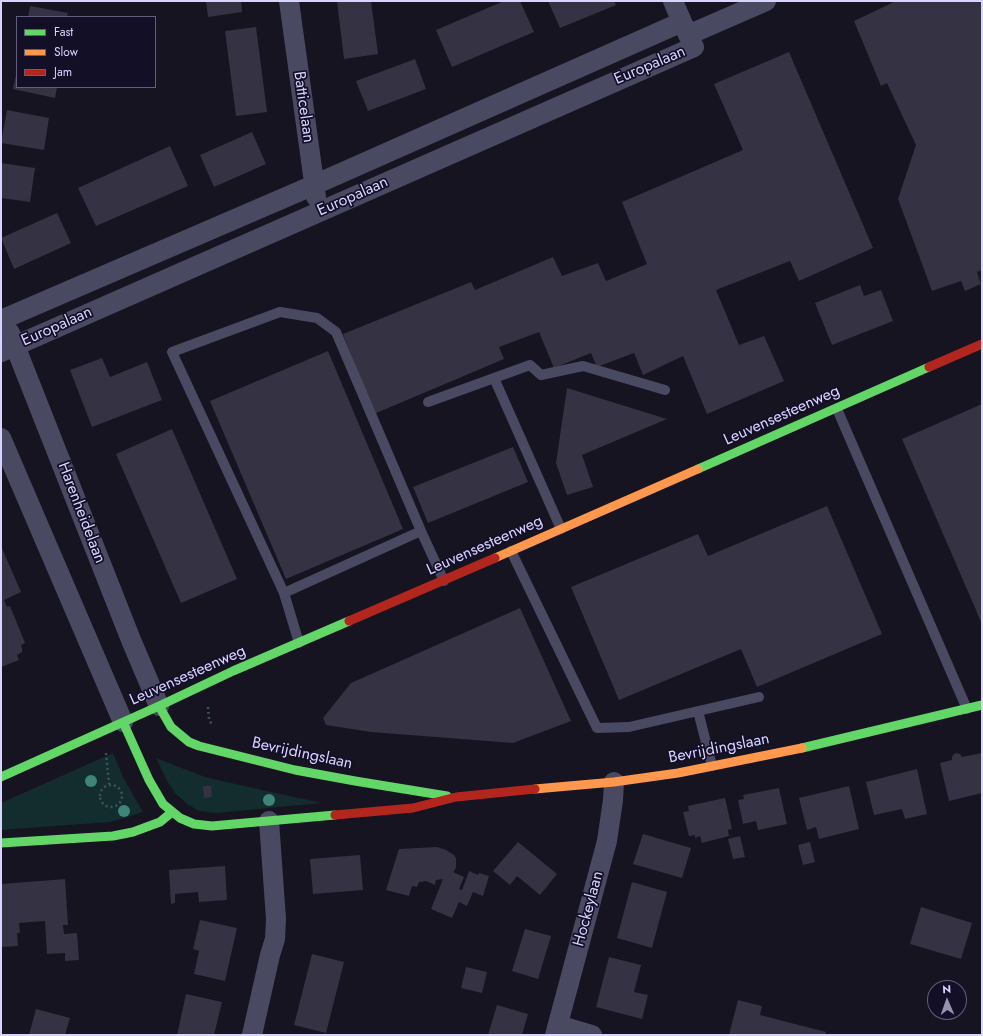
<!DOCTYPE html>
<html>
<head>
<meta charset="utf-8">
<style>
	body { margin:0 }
	#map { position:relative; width:983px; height:1036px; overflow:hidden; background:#161421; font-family:Jost,sans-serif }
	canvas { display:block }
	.frame { position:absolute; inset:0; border:2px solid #d9d4ff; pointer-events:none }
	.legend { position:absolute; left:16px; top:16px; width:140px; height:72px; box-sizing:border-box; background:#130f26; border:1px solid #625e7d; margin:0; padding:5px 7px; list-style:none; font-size:12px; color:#d9d4ff }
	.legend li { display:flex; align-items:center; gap:8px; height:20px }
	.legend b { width:20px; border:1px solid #625e7d }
	.north { position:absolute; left:927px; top:980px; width:40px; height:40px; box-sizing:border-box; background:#130f26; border:1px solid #625e7d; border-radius:50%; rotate:358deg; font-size:11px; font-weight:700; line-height:16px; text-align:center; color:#d9d4ff }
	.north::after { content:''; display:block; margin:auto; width:14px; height:18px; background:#9591b1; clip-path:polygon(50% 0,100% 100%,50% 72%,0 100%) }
</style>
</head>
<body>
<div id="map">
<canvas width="983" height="1036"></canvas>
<div class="frame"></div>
<ul class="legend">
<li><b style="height:5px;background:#63d668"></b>Fast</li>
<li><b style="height:5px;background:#ff974d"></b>Slow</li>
<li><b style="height:5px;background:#b3261e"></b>Jam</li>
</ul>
<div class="north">N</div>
</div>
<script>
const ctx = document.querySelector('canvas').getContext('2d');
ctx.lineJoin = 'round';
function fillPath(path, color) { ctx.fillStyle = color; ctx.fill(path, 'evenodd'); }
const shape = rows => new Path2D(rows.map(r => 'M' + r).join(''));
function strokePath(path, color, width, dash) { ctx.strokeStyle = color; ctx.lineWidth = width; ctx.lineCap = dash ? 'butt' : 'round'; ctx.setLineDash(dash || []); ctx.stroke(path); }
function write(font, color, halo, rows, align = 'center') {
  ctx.font = font + ' Jost,sans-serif'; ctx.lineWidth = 3.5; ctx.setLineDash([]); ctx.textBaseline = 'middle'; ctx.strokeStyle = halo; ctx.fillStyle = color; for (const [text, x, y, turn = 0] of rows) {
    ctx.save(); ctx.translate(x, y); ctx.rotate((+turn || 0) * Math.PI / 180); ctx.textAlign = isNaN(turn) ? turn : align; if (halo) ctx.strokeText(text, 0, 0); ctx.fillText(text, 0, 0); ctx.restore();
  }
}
fillPath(shape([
	[113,753,123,777,136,800,143,812,131,816,110,822,1,830,1,803],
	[156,758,205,777,262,790,322,803,216,813,199,811,187,804,175,793,167,781]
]), '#132c2d');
fillPath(shape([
	[206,1,241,1,242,12,208,17],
	[337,1,371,1,378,54,344,59],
	[504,1,520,1,534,32,452,67,436,30],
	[548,1,614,1,616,5,560,28],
	[896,1,982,1,982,270,977,272,981,284,965,291,961,281,932,291,898,199,916,145,887,83,881,86,854,21],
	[30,6,68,13,67,17,28,17],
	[256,27,267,112,236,116,225,31],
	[789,52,873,248,799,281,790,261,716,290,739,345,764,336,784,381,707,414,683,356,643,375,634,353,597,367,591,353,554,368,539,332,499,347,504,359,374,414,343,334,471,282,475,290,553,257,562,276,598,263,606,281,647,264,622,202,743,150,714,84],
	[415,59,426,89,368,111,356,81],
	[16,75,17,87,57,87,55,98,13,89],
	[7,110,49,118,44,150,1,143],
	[252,132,266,164,214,187,200,155],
	[170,146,188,186,96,226,78,188],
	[1,163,35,168,30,202,1,198],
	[57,213,71,243,14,269,1,238],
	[860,285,864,296,881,290,893,321,832,345,815,303],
	[328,351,403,529,286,579,210,401],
	[102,358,110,377,147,362,162,400,92,427,70,370],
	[567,388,667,419,582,455,593,487,567,495,556,463],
	[982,404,982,624,902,439],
	[172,429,237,579,181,603,116,454],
	[513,447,528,482,428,523,413,487],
	[827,506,882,634,757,687,741,649,619,700,571,587,698,534,708,556],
	[1,546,21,592,4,600,7,607,10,606,25,643,21,645,22,648,22,652,17,655,19,660,1,667],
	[520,608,571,721,513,743,371,732,326,725,323,718,351,683],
	[956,753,960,754,962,757,982,753,982,793,949,801,940,763,952,760,952,757,954,754],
	[917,769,927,814,905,819,902,809,874,815,866,782],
	[203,786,211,786,212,797,204,798],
	[849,786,859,829,819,839,816,827,807,830,799,798],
	[779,788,787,824,758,830,756,821,743,824,738,800,744,799,743,795],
	[725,798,732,829,728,830,729,836,702,843,700,836,695,838,695,835,689,836,683,812,689,811,688,806],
	[643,834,691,848,682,878,633,864],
	[740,836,745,857,733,859,728,839],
	[518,842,557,874,540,895,517,876,510,885,493,871],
	[810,842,815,862,803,865,798,845],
	[437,847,446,850,454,855,456,858,456,867,455,870,453,872,464,877,459,889,462,890,469,871,478,875,479,873,489,876,483,896,473,892,467,906,459,902,452,918,431,909,443,879,436,880,435,885,426,881,419,882,417,887,412,886,409,896,386,890,399,849],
	[360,855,363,890,313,894,310,859],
	[225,866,227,900,199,902,198,892,175,894,175,903,171,904,169,870],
	[65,879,68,925,63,925,64,934,77,933,79,960,65,961,65,953,47,954,45,921,19,923,20,933,17,933,18,946,1,947,1,884],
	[632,882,667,892,652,948,617,938],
	[921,907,972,923,961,959,910,944],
	[200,920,237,928,225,981,194,974,199,951,193,949],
	[525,929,551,936,538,979,512,971],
	[312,954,344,962,326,1033,294,1025],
	[609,957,641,965,634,992,648,995,642,1019,596,1007],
	[466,967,487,972,482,993,461,988],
	[186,994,222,1002,214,1035,177,1035],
	[738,1000,762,1006,760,1015,826,1032,825,1035,729,1035],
	[497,1005,528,1014,522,1035,488,1035],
	[36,1009,70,1018,65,1035,29,1035]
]), '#343243');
strokePath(shape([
	[208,707,209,719,212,725],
	[106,753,109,784],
	'100 796a11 11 0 1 1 22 0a11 11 0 1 1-22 0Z'
]), '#44505f', 2.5, [2, 3]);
strokePath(shape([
	[494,378,561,529],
	[428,402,530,365,541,375,583,366,665,390],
	[837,409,967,709],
	[511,551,597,728,629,727,759,697],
	[284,593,172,352,280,312,317,318,336,332,421,531,444,581],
	[299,643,284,593,421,531],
	[698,711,712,766]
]), '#4a4962', 10);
strokePath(shape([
	[289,1,316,197],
	[673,1,682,22],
	[688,35,766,1],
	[1,320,314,185,682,22,694,47,1,352],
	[10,333,131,640,159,706],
	[1,438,123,722],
	[558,1025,592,1035],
	[252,1035,270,955,275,939,276,919,269,821],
	[555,1035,607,841,613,800,614,782]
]), '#4a4962', 20);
strokePath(shape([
	[698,469,929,367],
	[159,706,171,727,189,742,199,746,295,770,355,781,447,796],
	[123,722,149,780,163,804,180,818,194,824,212,826,335,815],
	[802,748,982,705],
	[1,777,159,706,233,671,349,621],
	[1,843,113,836,133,832,160,822,172,812]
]), '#63d668', 9);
strokePath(shape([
	[495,558,698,469],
	[535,789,614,782,678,773,802,748]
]), '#ff974d', 9);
strokePath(shape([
	[929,367,982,344],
	[349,621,495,558],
	[335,815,413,808,456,797,535,789]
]), '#b3261e', 9);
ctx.fillStyle = '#3e8478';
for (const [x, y] of [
	[91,781],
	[269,800],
	[124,811]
]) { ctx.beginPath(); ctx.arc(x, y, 6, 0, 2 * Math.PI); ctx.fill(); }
write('16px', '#d9d4ff', '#130f26', [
	["Europalaan",650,66,-23],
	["Batticelaan",303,107,82],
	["Europalaan",353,197,-24],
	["Europalaan",57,327,-24],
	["Leuvensesteenweg",782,416,-24],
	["Harenheidelaan",81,513,69],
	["Leuvensesteenweg",485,546,-24],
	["Leuvensesteenweg",188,676,-24],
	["Bevrijdingslaan",719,749,-11],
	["Bevrijdingslaan",302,754,12],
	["Hockeylaan",589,909,-75]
]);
</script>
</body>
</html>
